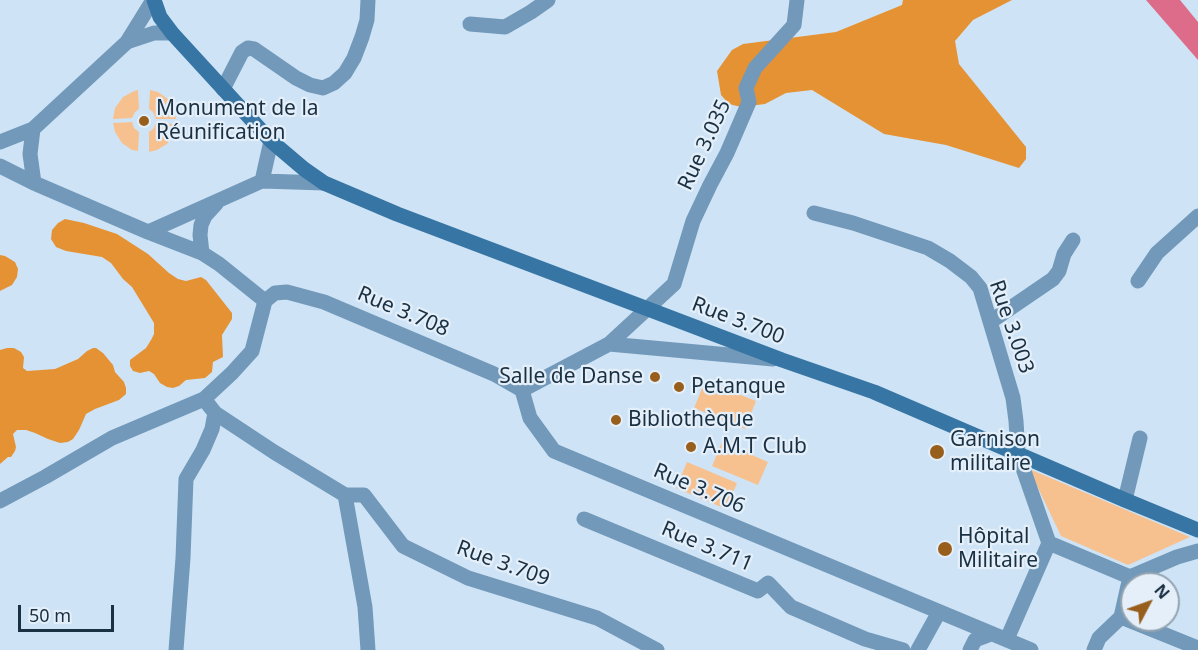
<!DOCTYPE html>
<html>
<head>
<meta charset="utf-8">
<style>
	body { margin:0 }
	#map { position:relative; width:1198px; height:650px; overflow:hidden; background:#cee4f6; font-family:"Noto Sans",sans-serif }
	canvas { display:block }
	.north { position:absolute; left:1120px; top:572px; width:60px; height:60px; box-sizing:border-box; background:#e4eff9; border:2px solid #93a3b0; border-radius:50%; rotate:49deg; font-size:16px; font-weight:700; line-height:24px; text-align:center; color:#1a3043 }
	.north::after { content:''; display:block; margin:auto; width:21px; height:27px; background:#985e1c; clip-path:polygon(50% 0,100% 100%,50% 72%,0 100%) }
	.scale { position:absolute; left:18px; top:605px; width:96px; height:27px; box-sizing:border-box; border:3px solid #1a3043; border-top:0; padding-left:8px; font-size:18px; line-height:21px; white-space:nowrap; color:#1a3043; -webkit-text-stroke:4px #e4eff9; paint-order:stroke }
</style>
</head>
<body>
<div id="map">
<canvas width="1198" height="650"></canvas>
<div class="north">N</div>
<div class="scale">50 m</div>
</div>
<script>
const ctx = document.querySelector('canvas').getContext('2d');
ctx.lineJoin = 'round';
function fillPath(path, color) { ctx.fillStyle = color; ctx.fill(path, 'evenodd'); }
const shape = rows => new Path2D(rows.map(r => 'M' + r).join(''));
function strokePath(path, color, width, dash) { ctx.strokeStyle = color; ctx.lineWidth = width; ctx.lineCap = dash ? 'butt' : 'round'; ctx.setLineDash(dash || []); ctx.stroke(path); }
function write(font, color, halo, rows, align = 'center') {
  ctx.font = font + ' "Noto Sans",sans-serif'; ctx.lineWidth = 4.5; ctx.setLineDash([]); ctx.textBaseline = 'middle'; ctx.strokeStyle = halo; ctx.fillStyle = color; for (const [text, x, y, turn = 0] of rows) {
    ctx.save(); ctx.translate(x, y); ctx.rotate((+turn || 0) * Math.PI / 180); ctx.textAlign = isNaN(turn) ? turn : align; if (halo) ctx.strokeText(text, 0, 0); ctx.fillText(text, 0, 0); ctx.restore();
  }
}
fillPath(shape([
	[138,90,139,109,135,112,132,118,113,119,115,108,123,97,134,91],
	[150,90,158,92,168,99,174,110,176,119,156,119,153,112,149,109],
	[132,122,134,128,139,132,138,151,132,150,122,143,115,132,113,123],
	[156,123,176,124,173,134,167,144,157,150,149,152,149,132,153,129],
	[705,381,756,401,745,429,694,408],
	[722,442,768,462,758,485,712,466],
	[687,462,737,483,726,509,676,488],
	[1029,469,1190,537,1128,565,1061,536]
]), '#f7c18f');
fillPath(shape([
	[903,0,1012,0,973,20,955,41,959,64,1026,147,1026,159,1019,168,946,145,884,134,812,90,786,93,765,104,741,107,729,104,721,95,717,71,732,50,743,44,836,32,902,5],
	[65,219,84,223,117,234,148,254,169,273,178,279,186,281,201,277,206,280,232,313,232,319,222,335,223,357,213,362,212,372,205,378,186,380,179,386,173,388,167,387,160,383,154,374,149,371,140,373,133,371,130,366,130,360,146,348,151,340,154,334,154,323,132,287,123,279,111,263,102,257,66,251,56,247,51,239,52,230,58,223],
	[0,255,5,256,15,262,18,269,17,277,12,285,0,291],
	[7,348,14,348,21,352,24,357,23,368,27,371,55,369,78,359,87,351,93,348,96,348,103,353,113,365,115,372,124,382,126,388,126,394,119,400,95,409,86,414,79,430,73,439,68,442,60,443,48,439,35,433,26,430,17,430,13,434,16,447,15,451,11,457,8,457,0,464,0,350]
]), '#e59235');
fillPath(shape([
	[1146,0,1180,0,1198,22,1198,60]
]), '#dc6c8a');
strokePath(shape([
	[797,0,794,25,755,68,746,88,749,102,727,153,710,185,693,221,674,284,609,344,522,390,530,418,554,451,1031,650],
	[470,24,505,27,531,12,548,0],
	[127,42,153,0],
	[223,89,242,52,248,48,254,49,296,78,310,85,323,88,334,83,345,73,354,58,362,37,367,20,368,0],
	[0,142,33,129],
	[0,166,34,183,148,232,202,253,219,264,265,301,252,351,232,373,204,399,112,438,45,477,0,501],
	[262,181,271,141],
	[34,183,30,154,33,129,127,42,154,33,172,33],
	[814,213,853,223,928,248,950,261,971,277,980,288,1013,398,1016,421,1018,454,1049,543,1007,639],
	[148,232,262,181,324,183],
	[202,253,200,235,201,225,205,216,216,204],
	[1138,281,1157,253,1198,216],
	[265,301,275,293,287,292,324,302,494,374,522,390],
	[990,322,1053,279,1059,271,1064,254,1073,240],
	[609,344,773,359],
	[204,399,215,413,274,452,345,495,364,495,403,546,468,578,597,618,657,650],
	[345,495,365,607,368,650],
	[1125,500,1140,438],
	[584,519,758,591,768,583,791,607,865,639,903,650],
	[1049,543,1130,577],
	[1121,617,1198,648],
	[176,650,183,558,186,479,203,450,212,429,215,413],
	[918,650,939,612],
	[970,650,975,640,991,634],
	[1094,650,1099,638,1121,617,1130,577,1177,557,1198,551]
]), '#7299b9', 15);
strokePath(shape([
	[154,0,160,17,172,33,271,141,304,169,324,183,397,214,648,309,782,360,874,392,1125,500,1198,530]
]), '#3775a4', 15);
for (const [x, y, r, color] of [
	[144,121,6,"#985e1c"],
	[655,377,6,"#985e1c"],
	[679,387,6,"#985e1c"],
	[616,420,6,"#985e1c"],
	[691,447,6,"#985e1c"],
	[937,452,8,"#985e1c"],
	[945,549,8,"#985e1c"]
]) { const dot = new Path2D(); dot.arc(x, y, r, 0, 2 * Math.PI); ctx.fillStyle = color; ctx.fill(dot); strokePath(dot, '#e4eff9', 2); }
write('21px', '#1a3043', '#e4eff9', [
	["Monument de la",156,109],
	["Réunification",156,133],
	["Salle de Danse",643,377,"right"],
	["Petanque",691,387],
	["Bibliothèque",628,420],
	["Garnison",950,440],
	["militaire",950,464],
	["A.M.T Club",703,447],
	["Hôpital",958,537],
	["Militaire",958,561]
], 'left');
write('21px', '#1a3043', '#e4eff9', [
	["Rue 3.035",705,145,-65],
	["Rue 3.708",403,312,23],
	["Rue 3.700",738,321,21],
	["Rue 3.003",1011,327,71],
	["Rue 3.706",699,489,23],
	["Rue 3.711",707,547,23],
	["Rue 3.709",503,564,20]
]);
</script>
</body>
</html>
